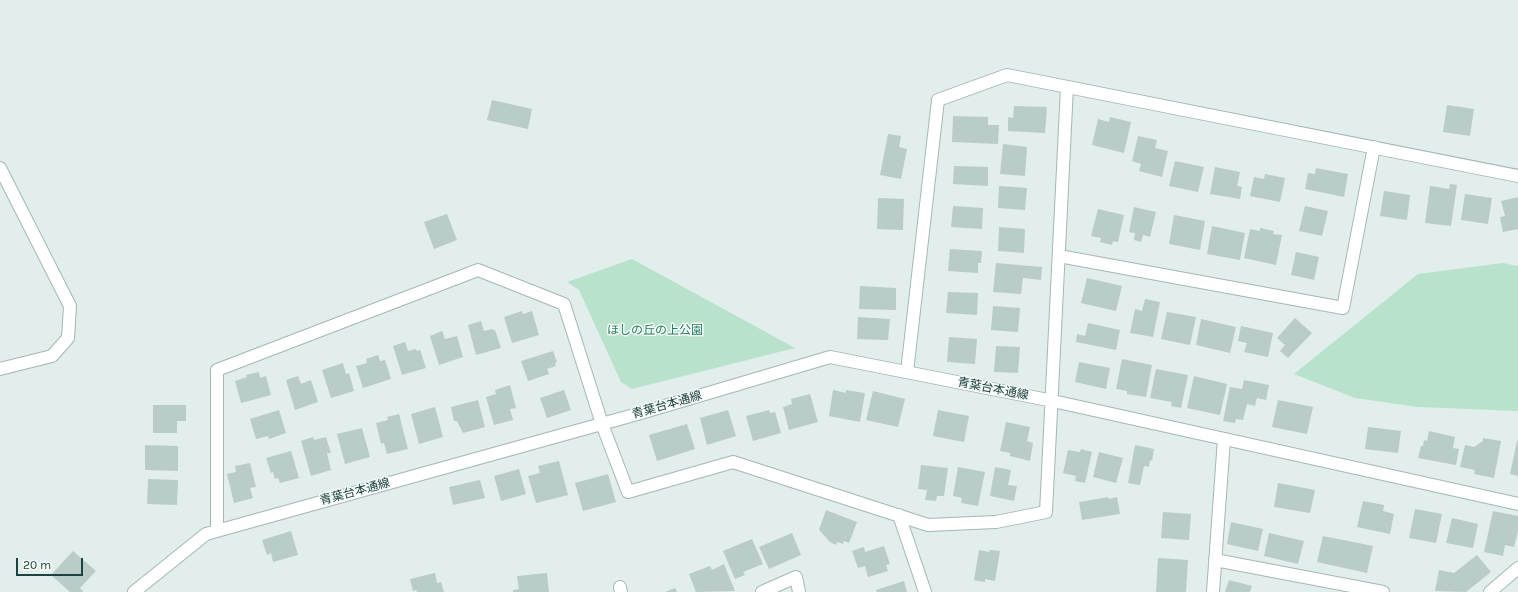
<!DOCTYPE html>
<html>
<head>
<meta charset="utf-8">
<style>
	body { margin:0 }
	#map { position:relative; width:1518px; height:592px; overflow:hidden; background:#e2eeeb; font-family:Karla,sans-serif }
	canvas { display:block }
	.scale { position:absolute; left:16px; top:558px; width:67px; height:18px; box-sizing:border-box; border:2px solid #1f413f; border-top:0; padding-left:5px; font-size:12px; line-height:14px; white-space:nowrap; color:#1f413f; -webkit-text-stroke:3px #f3faf8; paint-order:stroke }
</style>
</head>
<body>
<div id="map">
<canvas width="1518" height="592"></canvas>
<div class="scale">20 m</div>
</div>
<script>
const ctx = document.querySelector('canvas').getContext('2d');
ctx.lineJoin = 'round';
function fillPath(path, color) { ctx.fillStyle = color; ctx.fill(path, 'evenodd'); }
const shape = rows => new Path2D(rows.map(r => 'M' + r).join(''));
function strokePath(path, color, width, dash) { ctx.strokeStyle = color; ctx.lineWidth = width; ctx.lineCap = dash ? 'butt' : 'round'; ctx.setLineDash(dash || []); ctx.stroke(path); }
function write(font, color, halo, rows, align = 'center') {
  ctx.font = font + ' Karla,"Noto Sans JP",sans-serif'; ctx.lineWidth = 3; ctx.setLineDash([]); ctx.textBaseline = 'middle'; ctx.strokeStyle = halo; ctx.fillStyle = color; for (const [text, x, y, turn = 0] of rows) {
    ctx.save(); ctx.translate(x, y); ctx.rotate((+turn || 0) * Math.PI / 180); ctx.textAlign = isNaN(turn) ? turn : align; if (halo) ctx.strokeText(text, 0, 0); ctx.fillText(text, 0, 0); ctx.restore();
  }
}
fillPath(shape([
	[632,259,795,348,632,389,621,382,579,290,567,282],
	[1503,263,1518,266,1518,411,1418,407,1355,398,1294,374,1418,274]
]), '#b8e2cc');
fillPath(shape([
	[492,100,532,109,528,129,487,120],
	[1447,105,1474,109,1470,136,1443,132],
	[1014,106,1047,107,1045,133,1008,131,1008,117,1013,118],
	[953,116,988,117,988,125,999,125,998,144,952,142],
	[1110,117,1131,122,1124,153,1092,145,1098,119,1109,122],
	[888,134,901,136,899,147,907,149,901,179,880,175],
	[1138,136,1157,140,1155,148,1168,151,1162,177,1139,171,1141,164,1132,161],
	[1003,144,1027,147,1025,176,1000,174],
	[1175,161,1204,167,1198,192,1169,186],
	[954,166,988,167,988,186,953,184],
	[1215,167,1240,172,1237,186,1242,187,1240,199,1210,194],
	[1316,168,1348,174,1344,197,1305,189,1308,173,1315,174],
	[1265,174,1285,178,1280,202,1250,196,1254,177,1264,179],
	[1450,184,1457,185,1451,226,1425,223,1430,186,1449,189],
	[999,186,1027,188,1025,210,998,208],
	[1384,191,1410,195,1407,220,1380,216],
	[1465,194,1492,198,1488,224,1461,220],
	[1518,197,1518,229,1503,232,1500,217,1505,216,1501,201],
	[878,198,904,199,903,230,877,229],
	[953,206,983,208,982,229,951,227],
	[1305,206,1328,211,1322,236,1299,231],
	[1134,207,1156,212,1150,237,1143,235,1141,242,1134,240,1135,233,1129,232],
	[1098,209,1124,215,1118,242,1113,241,1112,245,1100,242,1101,238,1091,236],
	[447,214,457,240,434,249,424,222],
	[1174,215,1205,221,1200,250,1169,244],
	[1212,226,1245,233,1240,260,1207,254],
	[999,227,1025,229,1024,253,998,251],
	[1260,228,1274,231,1273,234,1282,235,1276,265,1244,258,1250,229,1260,231],
	[950,249,982,251,981,263,978,263,978,273,948,271],
	[1296,252,1319,257,1314,280,1291,275],
	[996,263,1042,267,1041,280,1023,278,1021,294,993,292],
	[1087,278,1122,286,1116,311,1081,303],
	[860,286,896,288,896,310,859,309],
	[948,292,978,293,977,315,946,313],
	[1145,299,1160,302,1153,337,1130,333,1135,309,1142,311],
	[993,306,1020,308,1018,332,991,330],
	[522,311,523,314,532,311,539,335,512,343,504,317],
	[1167,312,1196,317,1190,345,1161,339],
	[858,317,890,319,888,340,857,339],
	[1295,318,1312,333,1288,358,1280,351,1285,345,1277,338],
	[1201,319,1236,327,1230,353,1196,345],
	[481,321,484,331,492,329,493,330,495,330,501,348,476,355,468,325],
	[1088,323,1120,330,1116,350,1076,342,1077,334,1085,336],
	[1241,326,1273,333,1268,357,1244,352,1247,343,1238,341],
	[442,331,445,339,457,336,463,357,439,365,430,336],
	[949,337,977,339,975,364,947,362],
	[405,342,408,351,416,349,417,351,420,350,426,368,402,375,393,346],
	[996,346,1020,347,1018,373,994,372],
	[553,351,557,362,555,363,556,366,547,369,549,374,528,381,521,361],
	[378,355,380,361,385,360,391,379,363,388,356,366,367,363,366,359],
	[1122,359,1152,365,1146,397,1127,394,1127,391,1116,389],
	[1079,362,1110,368,1106,389,1075,382],
	[343,363,346,374,349,373,354,391,331,398,322,370],
	[1156,369,1188,375,1181,408,1171,406,1172,402,1150,398],
	[259,372,260,378,266,376,271,395,241,403,235,381,247,377,246,375],
	[298,376,301,384,311,380,318,402,295,410,286,380],
	[1194,376,1227,384,1220,415,1187,408],
	[1244,380,1269,385,1266,400,1257,398,1255,406,1247,404,1243,420,1236,419,1235,423,1223,421,1230,387,1242,389],
	[510,385,516,408,510,409,513,420,494,425,486,397,496,394,495,390],
	[564,390,571,410,547,418,540,398],
	[833,390,846,393,846,390,865,393,860,422,829,416],
	[873,391,905,399,898,427,866,420],
	[810,394,818,422,789,430,783,407,792,404,791,399],
	[478,400,485,427,463,433,457,421,454,421,451,407],
	[1278,400,1313,407,1307,434,1272,427],
	[153,405,186,405,186,421,177,421,177,433,153,433],
	[435,407,443,437,419,444,411,414],
	[279,410,286,433,269,439,268,436,256,439,250,419],
	[728,410,736,436,707,445,700,418],
	[769,410,770,413,775,412,781,433,753,441,746,416],
	[938,410,969,416,964,442,933,436],
	[399,414,408,449,387,454,384,443,381,444,376,423,388,420,387,417],
	[1006,422,1030,427,1027,441,1033,443,1030,461,1010,456,1010,453,1000,451],
	[687,424,695,449,657,461,649,435],
	[1368,427,1401,431,1398,453,1365,449],
	[362,428,370,457,345,464,337,434],
	[1429,431,1455,437,1453,448,1459,449,1456,465,1418,458,1421,446,1423,446,1424,440,1427,441],
	[313,437,314,440,326,437,331,453,327,453,331,470,311,476,301,441],
	[1483,438,1501,441,1494,478,1474,474,1475,470,1460,467,1465,445,1474,447,1483,441],
	[1517,441,1518,441,1518,476,1510,474],
	[145,445,178,446,178,471,145,470],
	[1135,445,1154,449,1152,461,1150,460,1149,467,1144,466,1140,485,1128,483],
	[1081,449,1092,452,1085,483,1075,481,1076,476,1063,473,1068,450,1080,452],
	[291,451,299,478,280,483,278,478,275,479,273,472,271,473,266,458],
	[1099,452,1123,458,1116,483,1093,477],
	[559,461,568,495,536,503,528,476,540,473,538,466],
	[250,463,256,487,250,488,253,498,234,503,227,474,236,472,235,466],
	[921,465,948,468,944,496,937,496,936,501,925,500,927,490,918,489],
	[958,467,985,472,978,506,961,503,962,498,953,496],
	[995,467,1011,470,1008,485,1017,486,1014,501,990,496],
	[519,469,526,494,501,501,494,476],
	[608,474,616,502,583,511,575,483],
	[148,479,178,480,177,505,147,504],
	[480,480,485,498,453,505,449,487],
	[1278,483,1315,490,1310,513,1274,507],
	[1108,497,1109,499,1117,497,1120,514,1082,520,1079,502],
	[1363,501,1384,505,1383,511,1394,514,1390,534,1357,527],
	[1415,509,1442,514,1436,543,1409,538],
	[826,510,857,522,849,543,844,541,843,544,837,542,836,545,830,542,819,530],
	[1493,511,1518,516,1518,531,1514,547,1505,545,1503,556,1484,552],
	[1163,512,1191,514,1189,540,1161,538],
	[1452,518,1478,524,1473,548,1446,543],
	[1231,522,1263,529,1258,551,1227,544],
	[291,531,298,555,273,562,271,553,267,555,262,540],
	[792,533,801,555,769,569,759,547],
	[1269,533,1304,541,1298,564,1264,556],
	[1323,536,1373,546,1367,573,1317,562],
	[752,539,763,564,743,572,745,575,735,579,723,551],
	[884,546,890,564,886,565,888,571,868,577,865,566,858,568,852,551,864,547,865,552],
	[979,550,989,552,990,550,1000,551,995,581,985,579,985,582,974,580],
	[73,551,96,571,80,588,83,591,82,592,70,592,51,575],
	[1477,555,1491,572,1466,592,1435,591,1439,570,1454,573],
	[1158,558,1188,560,1186,592,1156,592],
	[724,564,735,591,696,592,689,574,710,566,712,570],
	[435,573,437,583,441,582,444,592,417,592,416,590,413,591,410,579],
	[547,573,549,592,513,592,513,590,519,589,517,576],
	[1229,580,1252,586,1250,592,1225,592],
	[904,581,907,592,877,592,876,590],
	[675,588,677,592,665,592]
]), '#b9ccc8');
const street = shape([
	[0,168,70,306,68,338,52,356,0,369],
	[1059,256,1343,308,1374,147],
	[907,372,938,100,1007,75,1518,176],
	[899,515,925,592],
	[217,531,217,370,478,270,564,304,602,424,628,492,733,462,928,525,996,522,1046,512,1067,87],
	[1215,560,1383,592],
	[620,587,621,592],
	[134,592,206,534,641,413,830,357,1053,401,1518,504],
	[762,592,796,577,799,592],
	[1213,592,1224,439],
	[1490,592,1518,568]
]);
strokePath(street, '#a4b7b4', 14);
strokePath(street, '#fff', 12);
write('12px', '#247d59', '#f3faf8', [
	["ほしの丘の上公園",655,331]
]);
write('12px', '#1f413f', '#f3faf8', [
	["青葉台本通線",993,389,11],
	["青葉台本通線",667,405,-16],
	["青葉台本通線",355,492,-15]
]);
</script>
</body>
</html>
